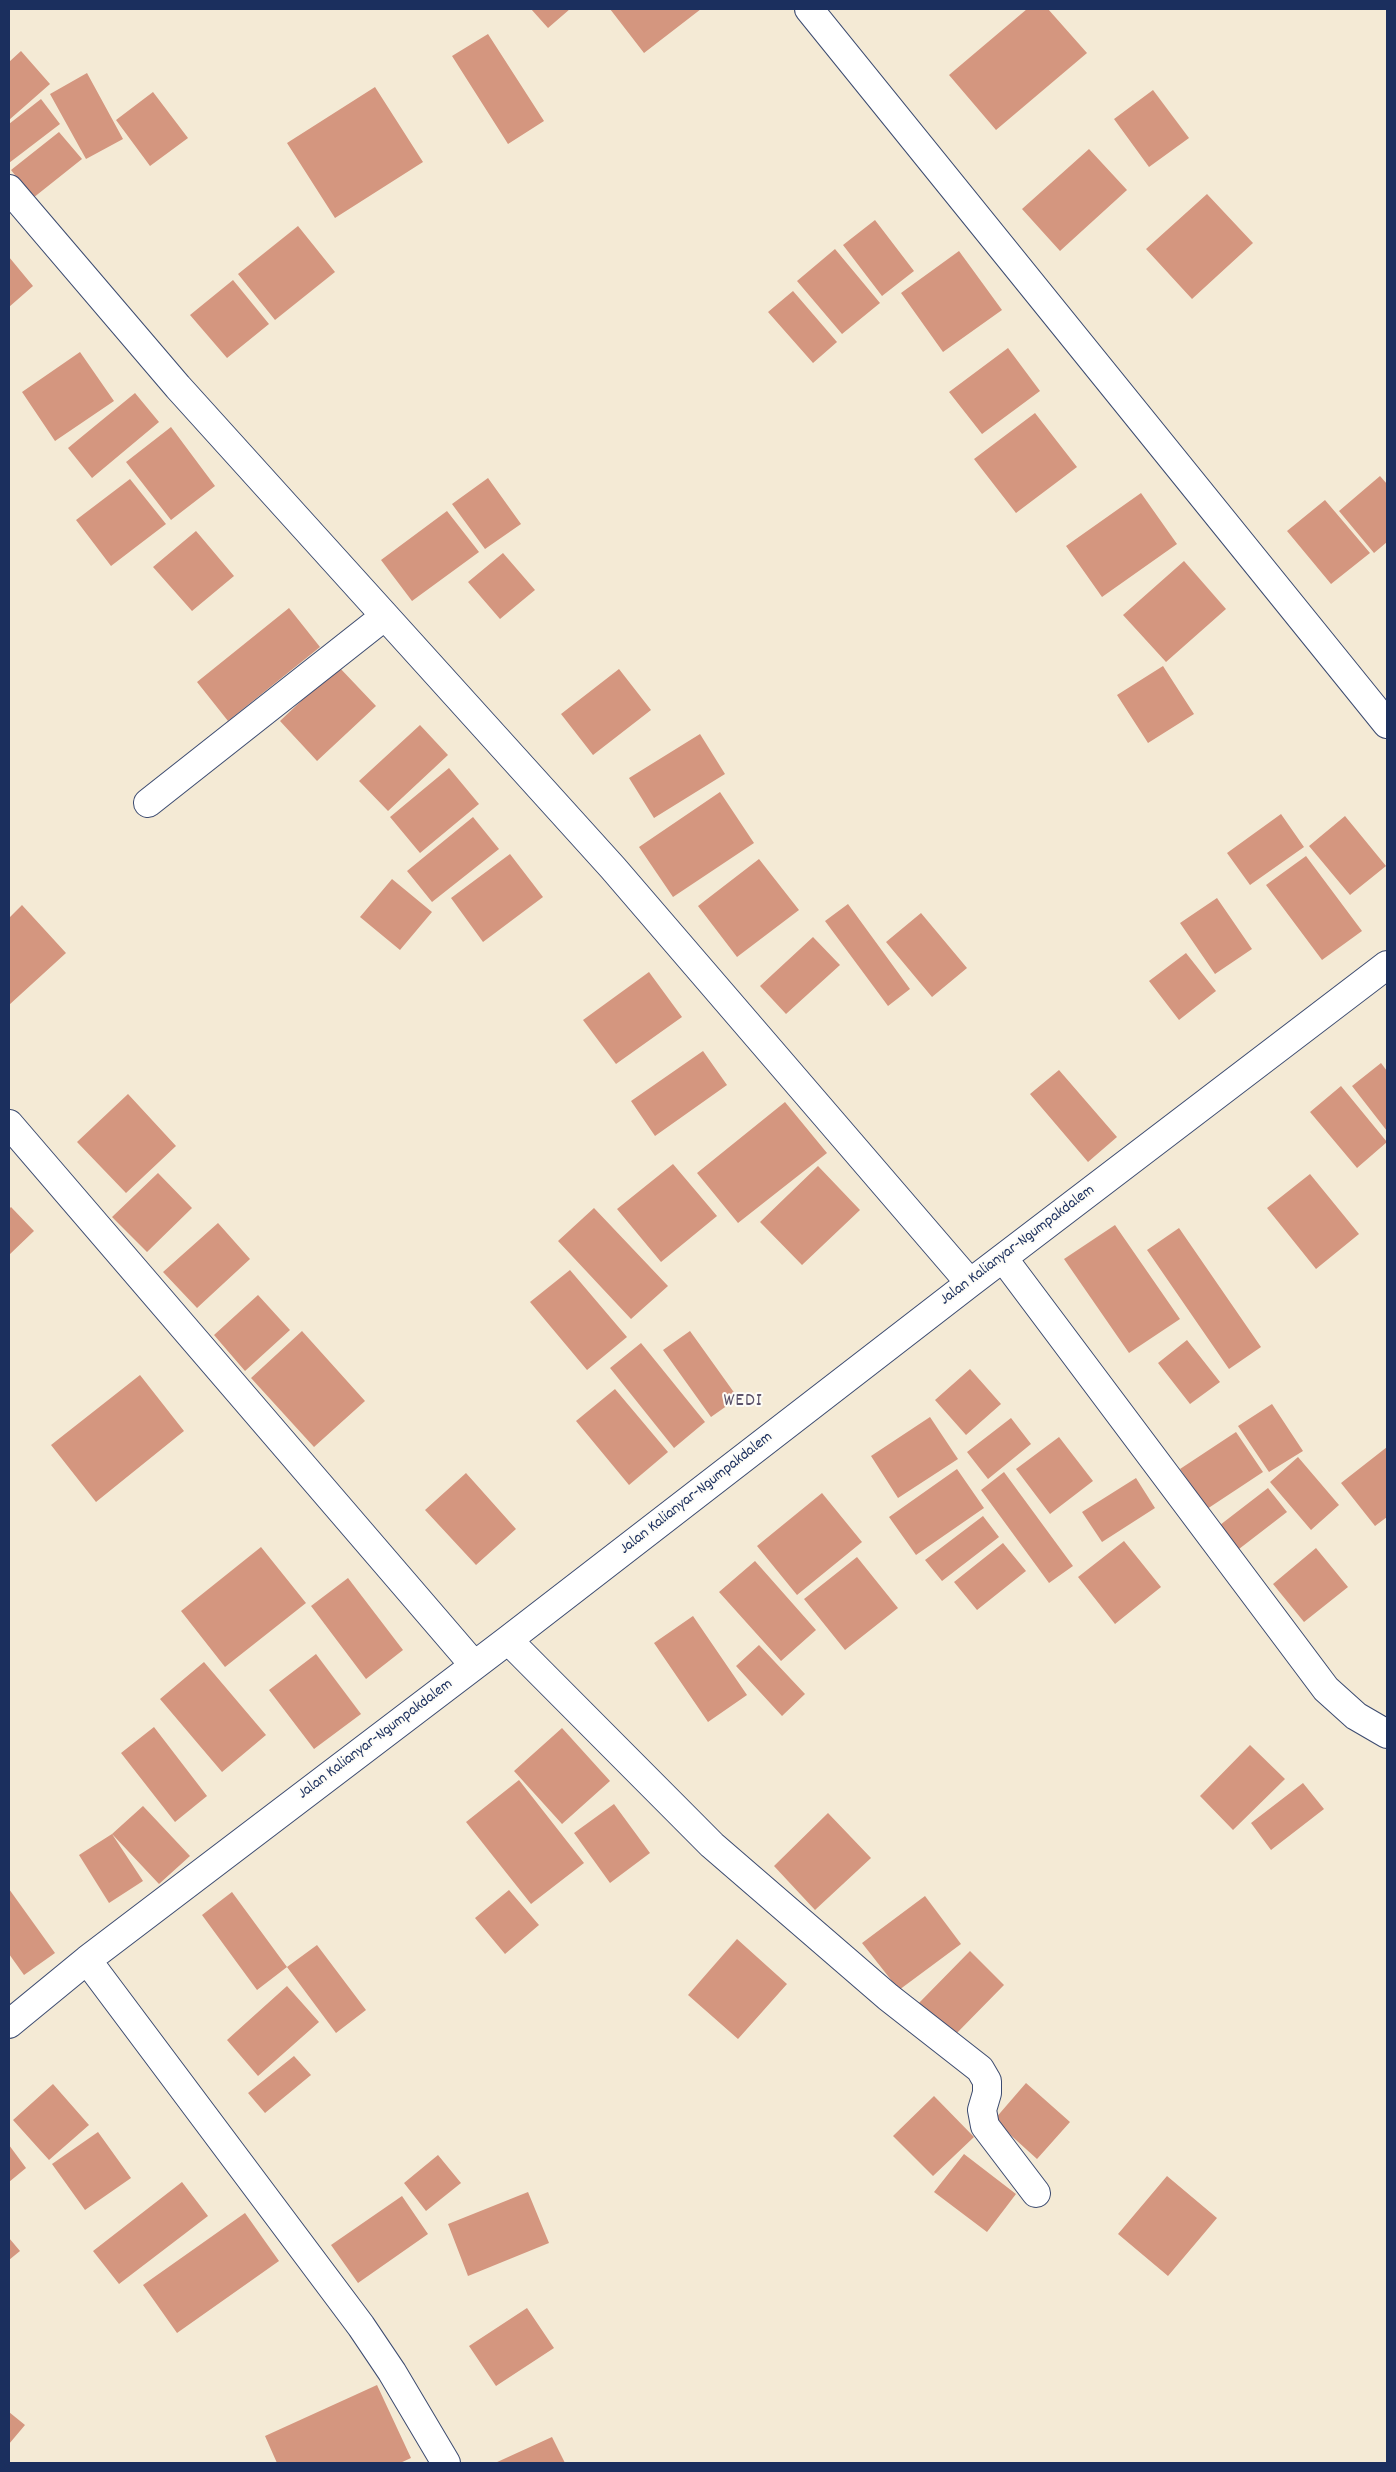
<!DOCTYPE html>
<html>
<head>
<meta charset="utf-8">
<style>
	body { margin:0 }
	#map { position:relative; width:1396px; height:2472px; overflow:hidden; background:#f4ead5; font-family:Dekko,sans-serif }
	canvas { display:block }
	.frame { position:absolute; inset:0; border:10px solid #1b2f5e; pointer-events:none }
</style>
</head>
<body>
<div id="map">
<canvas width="1396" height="2472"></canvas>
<div class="frame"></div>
</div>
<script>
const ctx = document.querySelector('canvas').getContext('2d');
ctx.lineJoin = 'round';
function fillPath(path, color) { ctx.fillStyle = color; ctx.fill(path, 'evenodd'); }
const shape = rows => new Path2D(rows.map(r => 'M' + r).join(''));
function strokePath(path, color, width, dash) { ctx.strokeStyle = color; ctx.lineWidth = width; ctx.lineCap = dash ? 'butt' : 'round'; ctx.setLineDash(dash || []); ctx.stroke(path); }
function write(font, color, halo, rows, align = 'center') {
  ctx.font = font + ' Dekko,sans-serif'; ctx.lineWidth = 4; ctx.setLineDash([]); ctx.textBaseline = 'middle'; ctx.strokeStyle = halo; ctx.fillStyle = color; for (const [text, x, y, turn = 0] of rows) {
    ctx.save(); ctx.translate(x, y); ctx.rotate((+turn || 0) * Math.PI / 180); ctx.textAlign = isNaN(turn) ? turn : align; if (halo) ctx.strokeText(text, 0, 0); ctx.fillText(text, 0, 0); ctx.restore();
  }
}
fillPath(shape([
	[531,9,570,9,548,28],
	[610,9,701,9,644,53],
	[1027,9,1048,9,1087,53,996,130,949,75],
	[488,34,544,121,508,144,452,56],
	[21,51,50,84,9,120,9,62],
	[87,73,123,139,86,159,50,94],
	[375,87,423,162,335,218,287,143],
	[1153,90,1189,138,1149,167,1114,119],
	[153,92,188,138,150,166,116,120],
	[41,99,60,124,9,163,9,124],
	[59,132,82,159,33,198,11,170],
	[1089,149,1127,190,1060,251,1022,209],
	[1207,194,1253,243,1192,299,1146,249],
	[875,220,914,271,882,296,843,245],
	[298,226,335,272,275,320,238,274],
	[835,249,880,303,842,334,797,281],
	[959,251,1002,310,943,352,901,293],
	[9,257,33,286,9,307],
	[233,280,269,324,227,358,190,315],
	[793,291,837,342,813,363,768,312],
	[1008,348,1040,391,982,434,949,392],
	[80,352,114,401,55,441,22,392],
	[135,393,159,422,92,478,68,448],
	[1035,413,1077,467,1016,513,974,459],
	[171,427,215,486,171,520,126,462],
	[1380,476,1387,484,1387,542,1374,553,1339,511],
	[488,478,521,524,485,549,452,504],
	[130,479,166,524,111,566,76,520],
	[1141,493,1177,544,1102,597,1066,546],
	[1325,500,1370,553,1331,584,1287,531],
	[447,511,479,552,412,601,381,560],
	[196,531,234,576,192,611,153,567],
	[503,553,535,590,500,619,468,582],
	[1184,561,1226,609,1166,662,1123,615],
	[289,608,320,647,228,721,197,682],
	[338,666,376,706,317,761,280,721],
	[1163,666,1194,714,1148,743,1117,695],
	[619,669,651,710,593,755,561,714],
	[420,725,448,755,388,811,359,781],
	[700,734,725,774,654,818,629,778],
	[449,768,479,804,420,853,390,817],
	[720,792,754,843,673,897,639,847],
	[1281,814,1304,847,1250,885,1227,853],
	[1345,816,1386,866,1350,895,1309,846],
	[473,817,499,849,432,902,407,871],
	[510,854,543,897,483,942,451,898],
	[1306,856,1362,931,1322,960,1266,885],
	[759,859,799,910,737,957,698,906],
	[392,879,432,912,400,950,360,917],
	[1217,898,1252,949,1215,974,1180,923],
	[848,904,910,989,888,1006,825,921],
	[22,905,66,953,9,1005,9,918],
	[921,913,967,968,932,997,886,942],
	[813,937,840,965,786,1014,760,986],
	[1186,953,1216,991,1179,1020,1149,981],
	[649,972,682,1017,616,1064,583,1020],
	[703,1051,727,1085,655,1136,631,1101],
	[1381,1063,1387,1071,1387,1131,1352,1086],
	[1059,1070,1117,1137,1088,1162,1030,1094],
	[1341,1086,1387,1142,1357,1168,1310,1112],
	[128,1094,176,1146,126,1193,77,1142],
	[785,1102,827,1153,738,1223,697,1173],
	[673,1164,717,1216,661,1262,617,1209],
	[818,1166,860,1210,802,1265,760,1222],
	[158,1173,192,1208,147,1252,112,1217],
	[1310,1174,1359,1234,1316,1269,1267,1208],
	[11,1207,34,1231,9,1255,9,1209],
	[594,1208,668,1286,631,1319,558,1241],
	[218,1223,250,1259,197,1308,163,1272],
	[1115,1225,1180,1319,1129,1353,1064,1259],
	[1179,1228,1261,1347,1229,1369,1147,1250],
	[570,1270,627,1337,587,1370,530,1302],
	[258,1295,290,1330,245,1371,214,1335],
	[302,1331,365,1401,314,1447,251,1378],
	[690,1331,738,1398,711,1417,663,1350],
	[1187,1340,1220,1382,1190,1404,1158,1363],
	[641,1343,705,1422,674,1448,610,1368],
	[970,1369,1001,1404,966,1435,935,1400],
	[140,1375,184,1431,96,1502,51,1445],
	[615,1389,668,1452,629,1485,576,1421],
	[1272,1404,1303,1451,1269,1472,1238,1426],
	[930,1417,958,1459,898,1498,871,1456],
	[1011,1418,1031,1444,988,1479,967,1452],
	[1236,1432,1263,1472,1207,1509,1180,1469],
	[1059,1437,1093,1481,1050,1514,1016,1469],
	[1387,1447,1387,1517,1375,1526,1341,1483],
	[1298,1457,1339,1505,1311,1530,1270,1482],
	[957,1469,984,1508,916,1555,889,1517],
	[1004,1472,1073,1566,1049,1583,981,1490],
	[466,1473,516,1529,476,1565,425,1510],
	[1136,1478,1155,1508,1102,1542,1082,1512],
	[1268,1488,1287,1512,1239,1549,1220,1525],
	[822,1493,862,1542,797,1595,757,1546],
	[983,1516,999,1537,942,1581,925,1560],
	[1124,1541,1161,1587,1115,1624,1078,1577],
	[1003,1543,1026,1571,977,1610,954,1582],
	[261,1547,306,1603,225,1667,181,1611],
	[1316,1548,1348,1587,1304,1622,1273,1584],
	[857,1557,898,1608,845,1650,804,1599],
	[755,1561,816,1630,781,1661,719,1592],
	[348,1578,403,1650,366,1679,311,1606],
	[693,1616,747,1695,708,1722,654,1643],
	[759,1645,805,1694,782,1716,736,1666],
	[316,1654,361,1714,314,1749,269,1690],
	[204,1662,266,1735,222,1772,160,1699],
	[154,1727,207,1796,175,1822,121,1753],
	[562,1728,610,1781,562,1824,514,1771],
	[1250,1745,1285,1779,1233,1830,1200,1796],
	[519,1780,584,1863,531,1904,466,1822],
	[1303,1783,1324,1809,1271,1850,1251,1823],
	[614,1804,650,1853,610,1883,574,1833],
	[143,1806,190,1856,159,1884,112,1834],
	[828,1813,871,1858,815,1910,774,1866],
	[112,1834,143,1881,109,1903,79,1855],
	[9,1889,55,1953,24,1975,9,1954],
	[509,1890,539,1925,505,1954,475,1918],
	[232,1892,287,1967,257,1990,202,1915],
	[925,1896,961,1944,899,1990,862,1943],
	[737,1939,787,1984,738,2039,688,1995],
	[317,1945,366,2010,336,2033,287,1967],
	[970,1951,1004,1985,952,2038,917,2005],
	[287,1986,319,2022,258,2076,227,2040],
	[294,2056,311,2075,265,2113,248,2093],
	[1026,2083,1070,2122,1037,2159,994,2120],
	[53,2084,89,2125,49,2160,13,2120],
	[934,2096,974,2137,933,2176,893,2136],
	[98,2132,131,2178,85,2210,52,2164],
	[9,2145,26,2168,9,2182],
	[964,2154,1016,2194,987,2232,934,2192],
	[438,2155,461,2183,426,2211,404,2183],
	[1167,2176,1217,2218,1168,2276,1118,2234],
	[182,2182,208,2216,119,2284,93,2251],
	[528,2192,549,2243,468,2276,448,2224],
	[402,2196,428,2234,358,2283,331,2245],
	[245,2213,279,2261,177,2333,143,2285],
	[9,2238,20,2251,9,2260],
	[527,2308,554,2348,496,2386,469,2346],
	[377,2385,411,2458,400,2463,277,2463,265,2436],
	[9,2412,25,2425,9,2444],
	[552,2437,565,2463,495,2463]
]), '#d4967f');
const minor = shape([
	[809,9,1387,724],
	[9,189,178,387,613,868,970,1283],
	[148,803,385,616],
	[9,1124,474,1665],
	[1003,1258,1326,1689,1356,1716,1387,1734],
	[508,1640,712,1845,888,1997,980,2069,987,2081,987,2093,982,2110,985,2126,1036,2193],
	[87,1960,361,2326,392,2372,446,2463],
	[9,2024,87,1960,508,1640,970,1283,1387,965]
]);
strokePath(minor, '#3c4b70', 30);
strokePath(minor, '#fff', 28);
write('16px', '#1b2f5e', '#fdfcf7', [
	["Jalan Kalianyar-Ngumpakdalem",1018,1246,-37],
	["Jalan Kalianyar-Ngumpakdalem",697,1494,-38],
	["Jalan Kalianyar-Ngumpakdalem",376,1740,-37]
]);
ctx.letterSpacing = '1px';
write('19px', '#5c536a', '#fdfcf7', [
	["WEDI",743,1402]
]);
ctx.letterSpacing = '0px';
</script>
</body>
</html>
